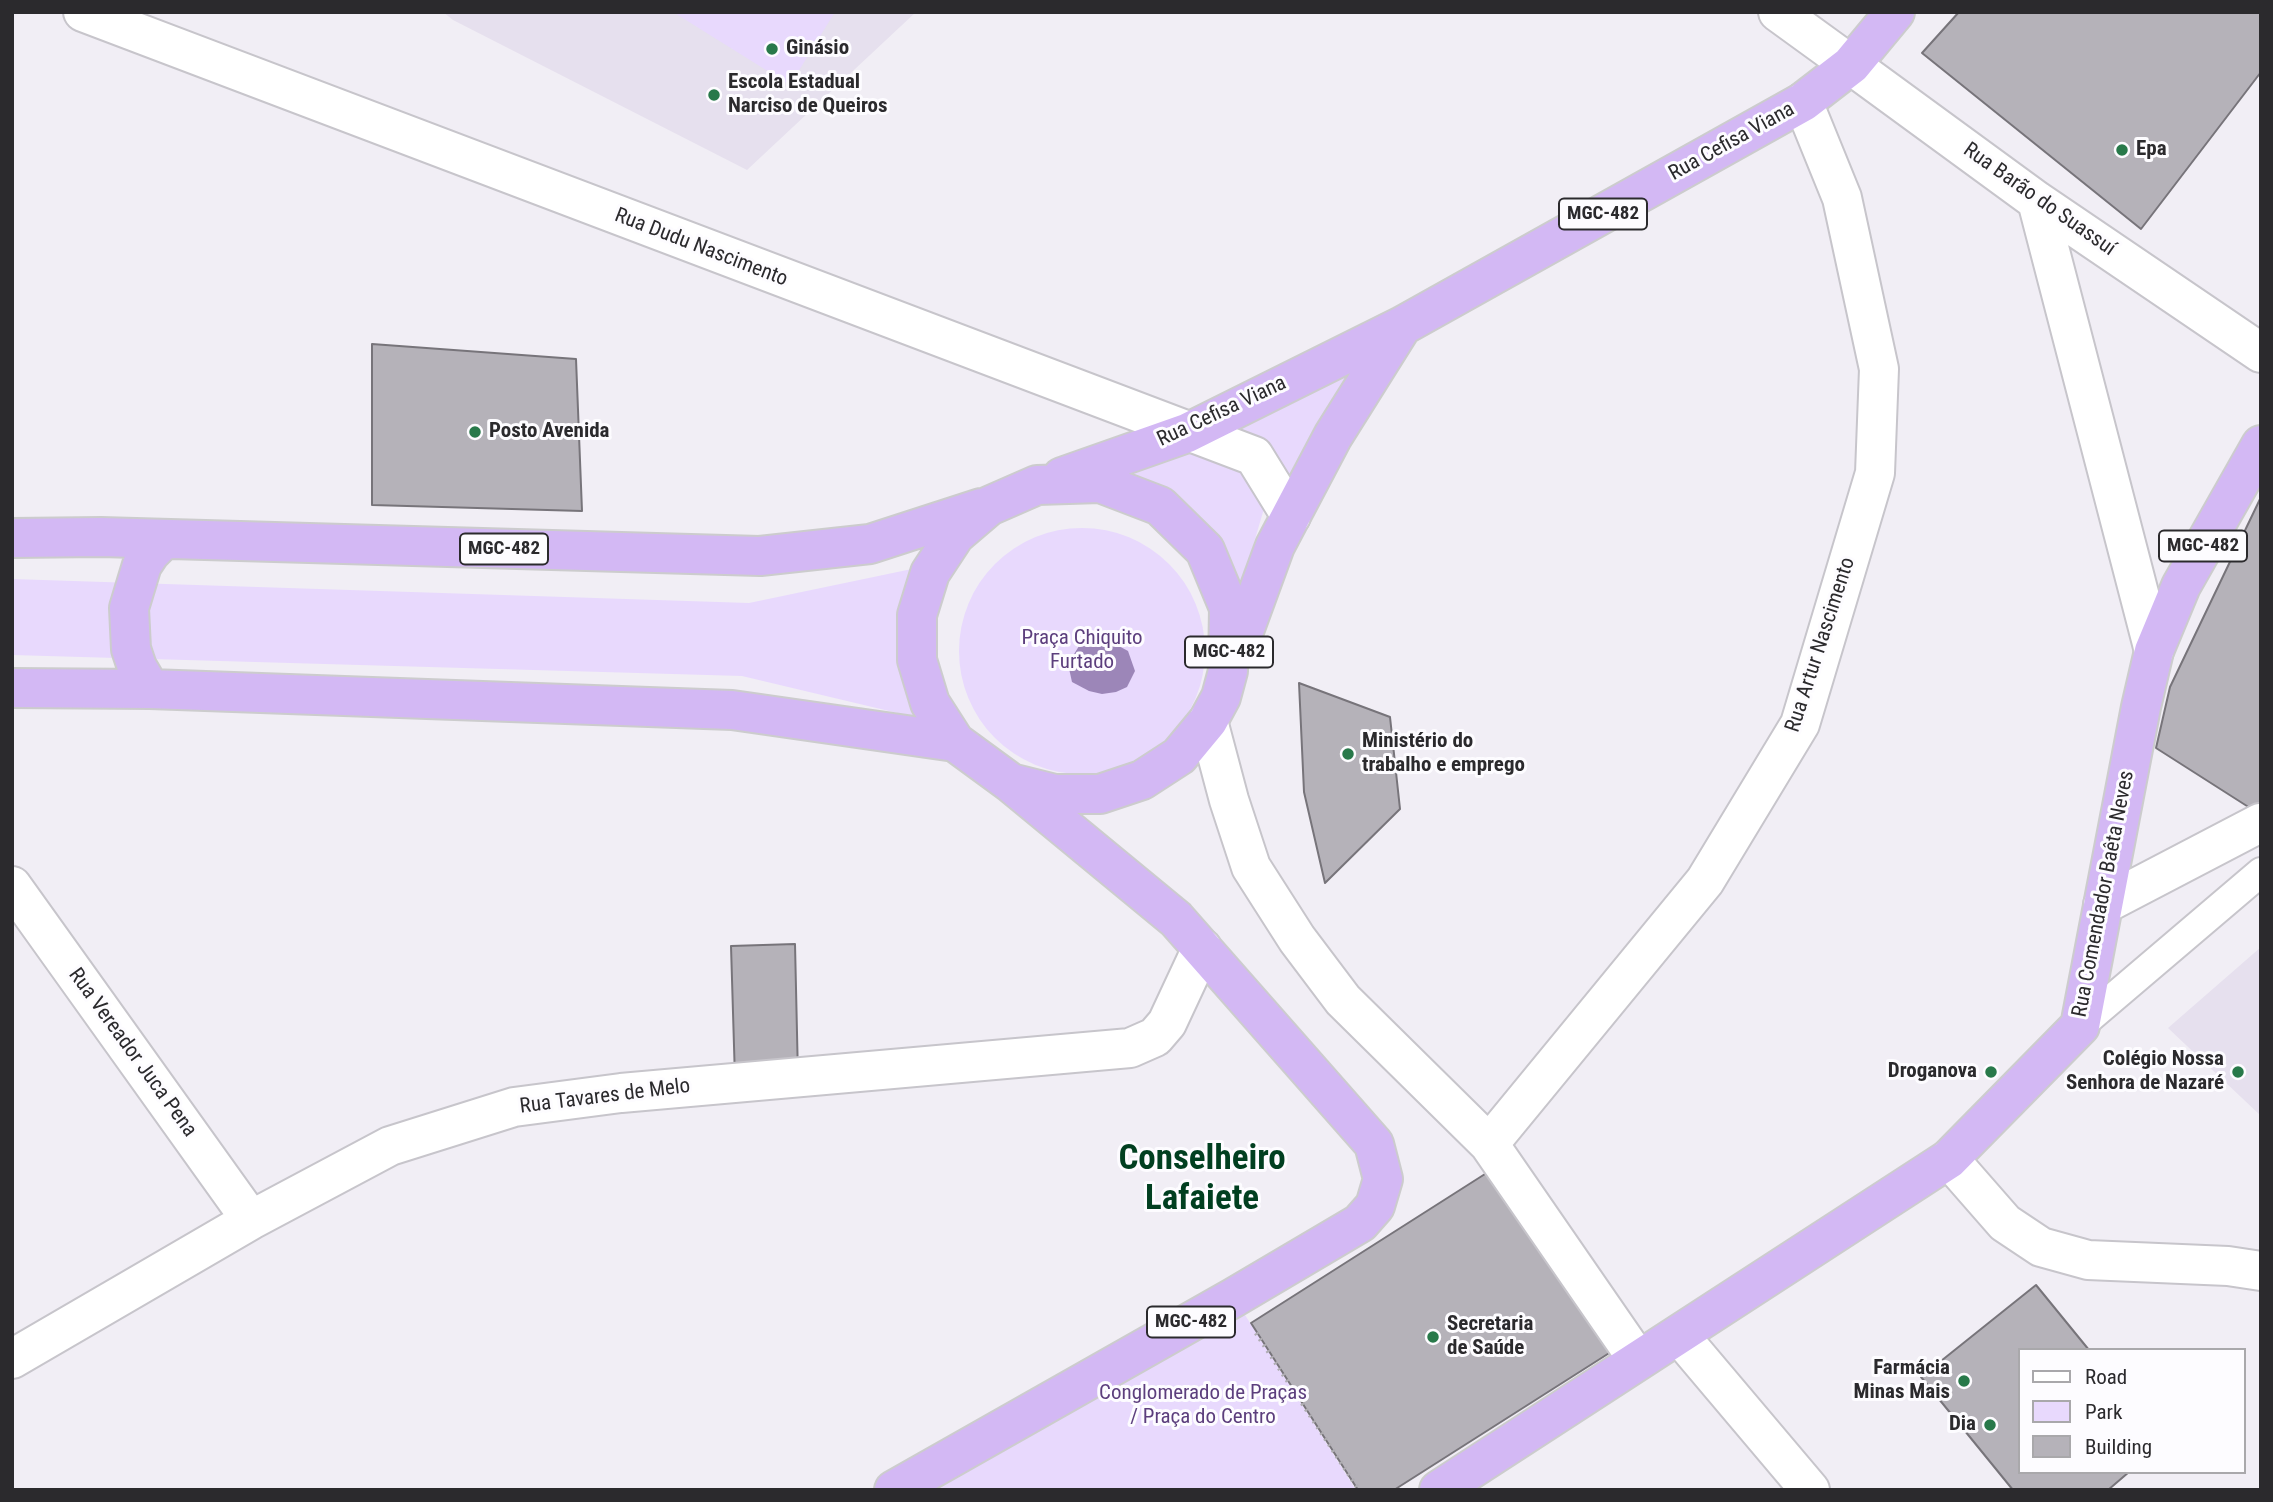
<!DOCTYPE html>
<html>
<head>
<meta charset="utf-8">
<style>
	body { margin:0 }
	#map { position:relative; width:2273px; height:1502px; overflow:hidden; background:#f1eef5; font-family:"Roboto Condensed",sans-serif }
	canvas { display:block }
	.frame { position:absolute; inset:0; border:14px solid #2b2a2d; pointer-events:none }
	.legend { position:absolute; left:2018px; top:1348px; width:228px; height:126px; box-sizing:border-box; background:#fdfcff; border:2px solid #a9a8ab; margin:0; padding:9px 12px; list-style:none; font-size:21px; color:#2b2a2d }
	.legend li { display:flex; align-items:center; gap:14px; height:35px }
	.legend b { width:35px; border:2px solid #a9a8ab }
</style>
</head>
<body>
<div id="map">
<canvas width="2273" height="1502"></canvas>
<div class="frame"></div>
<ul class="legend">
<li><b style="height:9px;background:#fff"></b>Road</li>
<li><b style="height:19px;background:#e8d9fd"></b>Park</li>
<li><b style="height:19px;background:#b5b2b9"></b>Building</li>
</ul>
</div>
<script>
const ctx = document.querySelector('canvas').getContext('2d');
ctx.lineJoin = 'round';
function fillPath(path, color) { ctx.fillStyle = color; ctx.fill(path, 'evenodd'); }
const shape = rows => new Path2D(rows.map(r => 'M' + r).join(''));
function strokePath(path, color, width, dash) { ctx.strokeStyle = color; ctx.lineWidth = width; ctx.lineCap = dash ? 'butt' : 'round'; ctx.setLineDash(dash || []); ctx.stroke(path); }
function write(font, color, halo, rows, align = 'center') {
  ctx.font = font + ' "Roboto Condensed",sans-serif'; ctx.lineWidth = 6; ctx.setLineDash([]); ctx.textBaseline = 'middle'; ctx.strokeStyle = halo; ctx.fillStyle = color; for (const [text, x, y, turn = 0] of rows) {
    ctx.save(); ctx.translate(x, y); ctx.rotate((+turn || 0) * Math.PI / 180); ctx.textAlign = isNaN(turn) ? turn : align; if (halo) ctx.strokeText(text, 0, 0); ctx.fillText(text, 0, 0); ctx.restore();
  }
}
fillPath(shape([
	[443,12,916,12,747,170,453,20],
	[2261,947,2261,1116,2168,1028]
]), '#e6e0ee');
fillPath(shape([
	[673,12,835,12,790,85],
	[1382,349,1263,512,1235,607,1112,474],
	'959 651a123 123 0 1 1 246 0a123 123 0 1 1-246 0Z',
	[931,565,931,721,742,676,12,655,12,579,749,603],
	[1226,1285,1356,1490,937,1490,969,1470]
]), '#e8d9fd');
fillPath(shape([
	[1106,639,1128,651,1135,671,1127,687,1116,692,1102,694,1089,691,1072,682,1068,664,1079,646,1089,641]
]), '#9c86b8');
const building = shape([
	[1959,12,2261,12,2261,72,2141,229,1922,53,1959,12],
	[372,344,576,359,582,511,372,505,372,344],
	[2261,497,2261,815,2156,748,2170,687,2261,497],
	[1299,683,1390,717,1400,809,1325,883,1304,792,1299,683],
	[795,944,798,1077,735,1079,731,946,795,944],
	[1496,1167,1614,1350,1394,1490,1358,1490,1251,1323,1496,1167],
	[2036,1285,2089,1350,2019,1350,2019,1472,2129,1472,2108,1490,2013,1490,1921,1377,2036,1285]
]);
fillPath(building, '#b5b2b9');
strokePath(building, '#77747a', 2);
const pedestrian = shape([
	[2080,1026,2261,872]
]);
const minor = shape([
	[83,12,1254,456,1291,516],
	[1851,65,2037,201,2261,353],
	[2037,201,2154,651],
	[12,886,251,1220],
	[2103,905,2260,823],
	[1679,1335,1810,1490],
	[12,1359,251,1220,390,1146,514,1107,621,1093,1130,1048,1155,1037,1167,1023,1202,948]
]);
const tertiary = shape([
	[1208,721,1229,800,1251,867,1297,939,1343,1000,1489,1144,1638,1360],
	[1489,1144,1705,881,1800,724,1875,473,1879,369,1842,198,1803,102],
	[1949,1159,2005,1223,2041,1247,2088,1260,2228,1266,2261,1271]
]);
const secondary = shape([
	[1778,12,1851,65]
]);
const trunk = shape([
	[1062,477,1187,433,1402,326,1803,102,1851,65,1895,12],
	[12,538,101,537,760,556,870,544,981,508],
	[1237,650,1275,546,1333,436,1402,326],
	[12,688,150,689,732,710,955,742],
	[150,689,137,667,131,649,129,608,142,565,150,553,163,540],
	[894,1490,1233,1298,1360,1223,1375,1206,1383,1179,1374,1144,1176,919,1011,783,955,742,930,703,917,660,917,615,930,573,955,535,989,506,1037,485,1100,483,1160,506,1205,550,1229,608,1228,671,1221,697,1208,721,1179,756,1142,780,1100,794,1055,794,1011,783],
	[1439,1490,1949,1159,2080,1026,2141,707,2154,651,2181,586,2261,445]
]);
strokePath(pedestrian, '#c7c5cb', 32);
strokePath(minor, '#c7c5cb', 42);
strokePath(tertiary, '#c7c5cb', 42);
strokePath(secondary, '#c7c5cb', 42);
strokePath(trunk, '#cccccd', 42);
strokePath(shape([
	[1256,1333,1359,1490]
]), '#afadb2', 4.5, [2, 5]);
strokePath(pedestrian, '#fff', 28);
strokePath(minor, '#fff', 38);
strokePath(tertiary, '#fff', 38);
strokePath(secondary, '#fff', 38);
strokePath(trunk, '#d3b8f4', 38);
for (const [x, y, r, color] of [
	[772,49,7,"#28794a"],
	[714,95,7,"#28794a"],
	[2122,150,7,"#28794a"],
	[475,432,7,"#28794a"],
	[1348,754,7,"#28794a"],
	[1991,1072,7,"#28794a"],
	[2238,1072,7,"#28794a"],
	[1433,1337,7,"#28794a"],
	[1964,1381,7,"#28794a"],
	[1990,1425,7,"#28794a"]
]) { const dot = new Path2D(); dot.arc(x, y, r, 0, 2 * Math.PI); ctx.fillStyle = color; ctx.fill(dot); strokePath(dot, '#fdfcff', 2.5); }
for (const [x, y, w] of [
	[1603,214,88],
	[2203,546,88],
	[504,549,88],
	[1229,652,88],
	[1191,1322,88]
]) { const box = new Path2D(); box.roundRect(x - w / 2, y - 15.5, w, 31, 5); ctx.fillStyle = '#fdfcff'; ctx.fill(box); strokePath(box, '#2b2a2d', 2); }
write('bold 19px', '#2b2a2d', null, [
	["MGC-482",1603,214],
	["MGC-482",2203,546],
	["MGC-482",504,549],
	["MGC-482",1229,652],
	["MGC-482",1191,1322]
]);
write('bold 21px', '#2b2a2d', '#fdfcff', [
	["Ginásio",786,49],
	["Escola Estadual",728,83],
	["Narciso de Queiros",728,107],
	["Epa",2136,150],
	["Posto Avenida",489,432],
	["Ministério do",1362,742],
	["trabalho e emprego",1362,766],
	["Colégio Nossa",2224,1060,"right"],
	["Senhora de Nazaré",2224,1084,"right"],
	["Droganova",1977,1072,"right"],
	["Secretaria",1447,1325],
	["de Saúde",1447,1349],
	["Farmácia",1950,1369,"right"],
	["Minas Mais",1950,1393,"right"],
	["Dia",1976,1425,"right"]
], 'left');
write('21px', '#2b2a2d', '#fdfcff', [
	["Rua Cefisa Viana",1732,142,-29],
	["Rua Barão do Suassuí",2039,200,35],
	["Rua Dudu Nascimento",701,248,21],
	["Rua Cefisa Viana",1222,412,-25],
	["Rua Artur Nascimento",1821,645,-72],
	["Rua Comendador Baêta Neves",2104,894,-79],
	["Rua Vereador Juca Pena",132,1053,54],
	["Rua Tavares de Melo",605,1097,-7]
]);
write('21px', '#5c3e7d', '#fdfcff', [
	["Praça Chiquito",1082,639],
	["Furtado",1082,663],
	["Conglomerado de Praças",1203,1394],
	["/ Praça do Centro",1203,1418]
]);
write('bold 35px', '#013f20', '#fdfcff', [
	["Conselheiro",1202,1160],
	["Lafaiete",1202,1200]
]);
</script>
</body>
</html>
